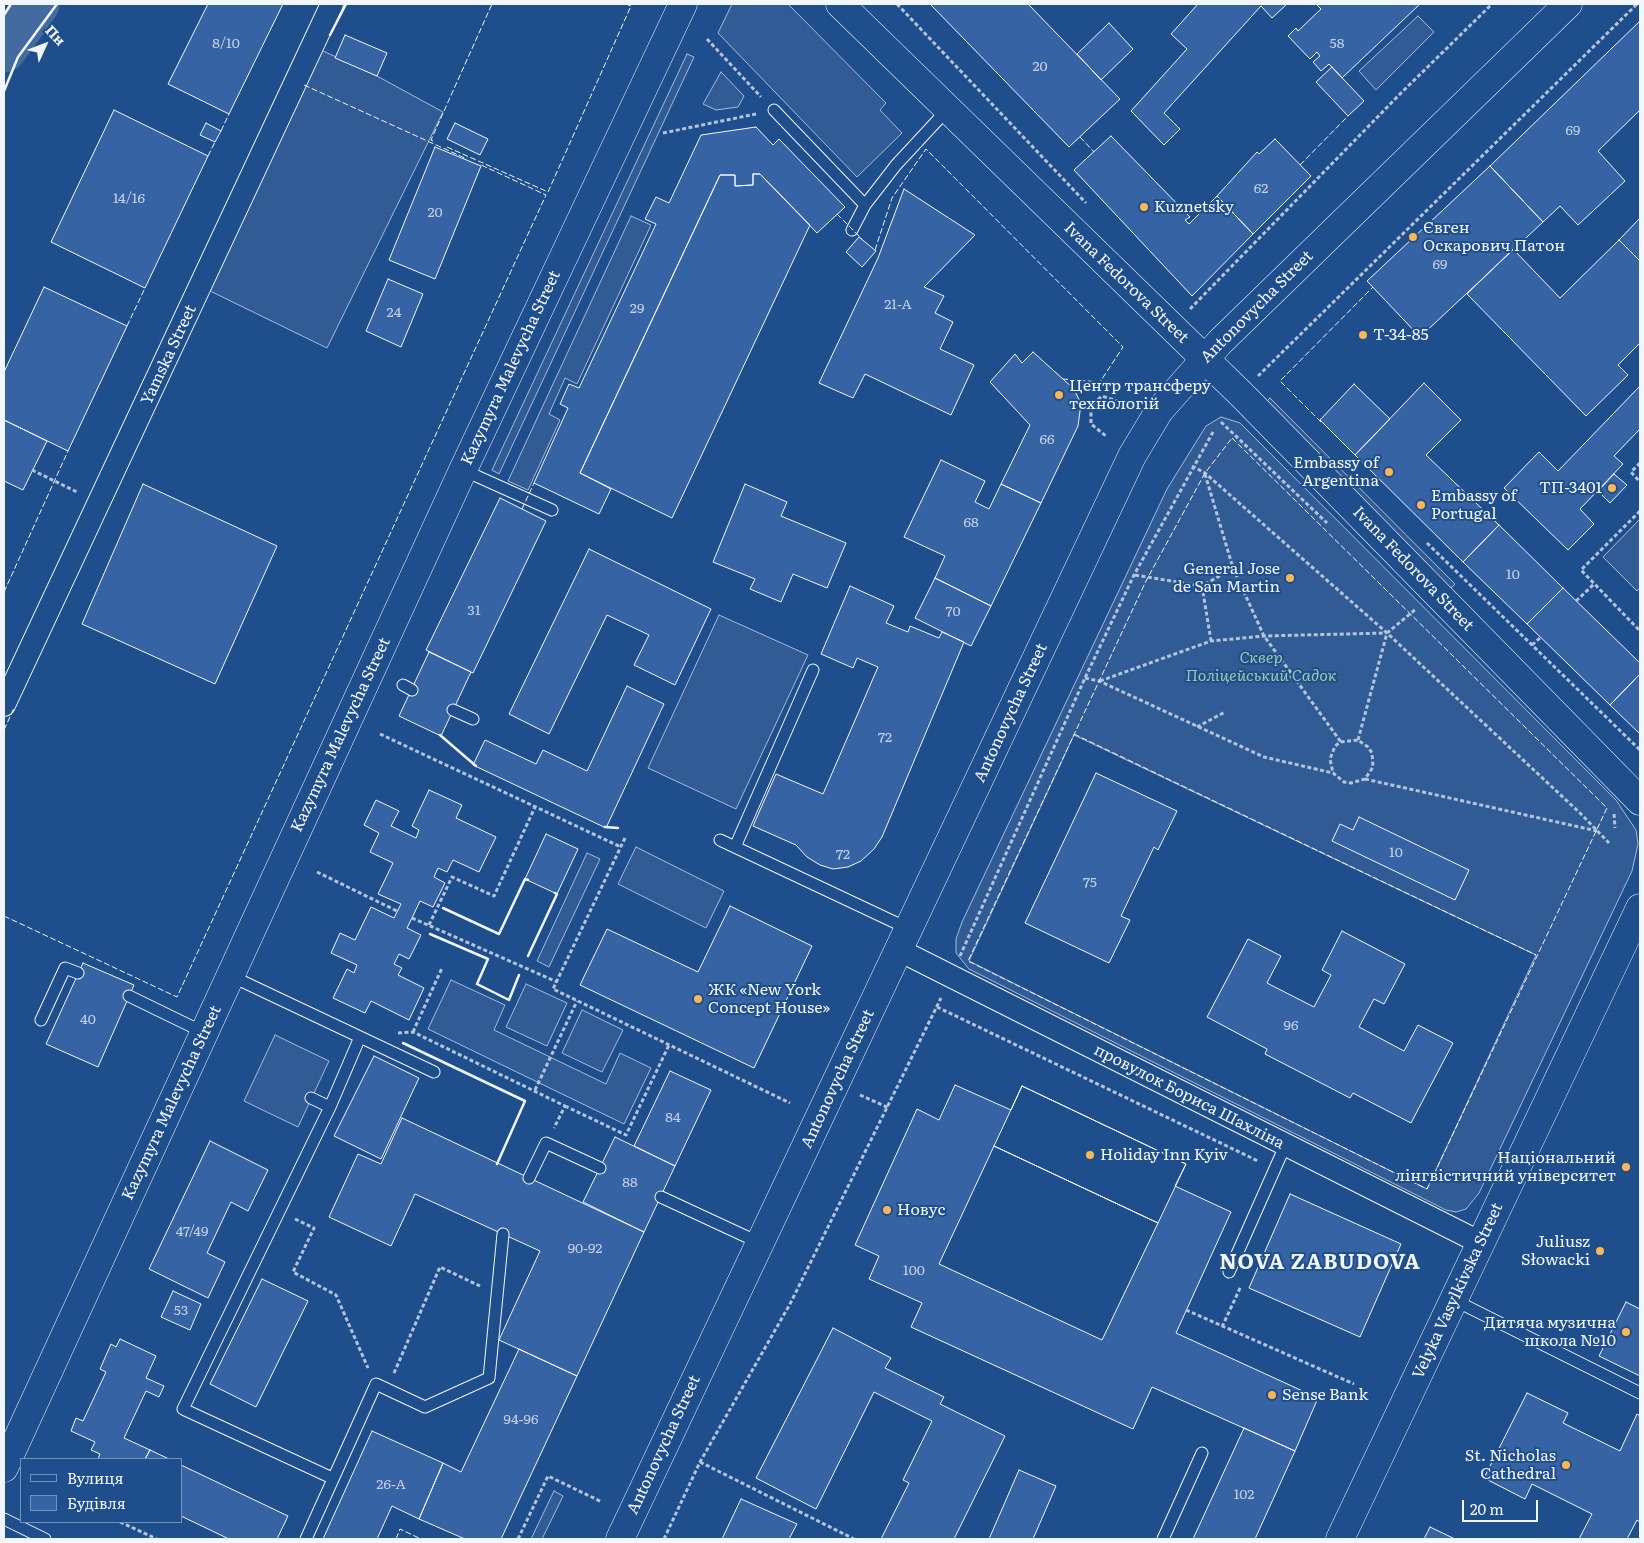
<!DOCTYPE html>
<html>
<head>
<meta charset="utf-8">
<style>
	body { margin:0 }
	#map { position:relative; width:1644px; height:1543px; overflow:hidden; background:#1f4e8c; font-family:Literata,serif }
	canvas { display:block }
	.frame { position:absolute; inset:0; border:5px solid #f2f6ff; pointer-events:none }
	.legend { position:absolute; left:20px; top:1458px; width:162px; height:65px; box-sizing:border-box; background:#1f4e8c; border:1px solid #7391ba; margin:0; padding:6px 9px; list-style:none; font-size:15px; color:#f2f6ff }
	.legend li { display:flex; align-items:center; gap:10px; height:25px }
	.legend b { width:25px; border:1px solid #7391ba }
	.north { position:absolute; left:20px; top:20px; width:50px; height:50px; -webkit-text-stroke:4px #1f4e8c; paint-order:stroke; rotate:47deg; font-size:14px; font-weight:700; line-height:20px; text-align:center; color:#f2f6ff }
	.north::after { content:''; display:block; margin:auto; width:18px; height:22px; background:#f2f6ff; clip-path:polygon(50% 0,100% 100%,50% 72%,0 100%) }
	.scale { position:absolute; left:1462px; top:1500px; width:76px; height:22px; box-sizing:border-box; border:2px solid #f2f6ff; border-top:0; padding-left:6px; font-size:15px; line-height:18px; white-space:nowrap; color:#f2f6ff; -webkit-text-stroke:4px #1f4e8c; paint-order:stroke }
</style>
</head>
<body>
<div id="map">
<canvas width="1644" height="1543"></canvas>
<div class="frame"></div>
<ul class="legend">
<li><b style="height:6px;background:#1f4e8c"></b>Вулиця</li>
<li><b style="height:14px;background:#3563a3"></b>Будівля</li>
</ul>
<div class="north">Пн</div>
<div class="scale">20 m</div>
</div>
<script>
const ctx = document.querySelector('canvas').getContext('2d');
ctx.lineJoin = 'round';
function fillPath(path, color) { ctx.fillStyle = color; ctx.fill(path, 'evenodd'); }
const shape = rows => new Path2D(rows.map(r => 'M' + r).join(''));
function strokePath(path, color, width, dash) { ctx.strokeStyle = color; ctx.lineWidth = width; ctx.lineCap = dash ? 'butt' : 'round'; ctx.setLineDash(dash || []); ctx.stroke(path); }
function write(font, color, halo, rows, align = 'center') {
  ctx.font = font + ' Literata,serif'; ctx.lineWidth = 4; ctx.setLineDash([]); ctx.textBaseline = 'middle'; ctx.strokeStyle = halo; ctx.fillStyle = color; for (const [text, x, y, turn = 0] of rows) {
    ctx.save(); ctx.translate(x, y); ctx.rotate((+turn || 0) * Math.PI / 180); ctx.textAlign = isNaN(turn) ? turn : align; if (halo) ctx.strokeText(text, 0, 0); ctx.fillText(text, 0, 0); ctx.restore();
  }
}
const built = shape([
	[732,4,788,4,886,103,880,110,902,133,857,177,718,33,732,4],
	[1418,16,1434,32,1376,90,1359,71,1418,16],
	[321,50,377,76,443,112,327,348,206,289,321,50],
	[687,54,694,57,499,474,492,470,687,54],
	[721,72,744,96,738,107,716,110,703,104,721,72],
	[631,216,651,225,577,384,565,378,549,414,560,420,528,490,508,481,631,216],
	[1270,398,1455,584,1445,594,1260,408,1270,398],
	[1221,417,1240,423,1616,800,1636,830,1638,844,1632,871,1479,1193,1466,1209,1456,1212,1446,1210,969,969,956,953,956,939,962,922,1167,489,1206,426,1221,417],
	[1074,735,1536,955,1427,1189,969,961,1074,735],
	[1640,519,1640,588,1637,591,1603,557,1640,519],
	[719,615,808,655,736,809,648,768,719,615],
	[636,847,724,891,706,928,618,884,636,847],
	[587,853,600,859,549,967,537,961,587,853],
	[451,980,505,1005,494,1030,606,1084,620,1053,651,1068,624,1124,428,1029,451,980],
	[526,984,567,1003,547,1046,506,1027,526,984],
	[582,1010,623,1030,602,1072,562,1053,582,1010],
	[275,1035,329,1061,298,1127,244,1101,275,1035],
	[554,1491,563,1496,542,1539,531,1539,554,1491]
]);
fillPath(built, '#305b95');
strokePath(built, '#a8bbd7', 1);
strokePath(shape([
	[4,50,37,4]
]), '#446ba0', 45);
const building = shape([
	[208,4,283,4,229,114,168,84,208,4],
	[930,4,1028,4,1120,99,1069,147,930,4],
	[1198,4,1287,4,1272,18,1261,6,1164,113,1180,129,1164,145,1131,111,1187,49,1171,34,1198,4],
	[1316,4,1420,4,1342,78,1329,64,1321,71,1313,62,1320,56,1317,52,1310,59,1288,36,1296,28,1298,31,1321,9,1316,4],
	[1640,21,1640,110,1598,151,1625,181,1578,225,1560,206,1543,222,1490,166,1640,21],
	[1109,23,1133,49,1101,80,1077,54,1109,23],
	[345,35,387,53,377,76,335,58,345,35],
	[1332,67,1364,101,1348,116,1316,82,1332,67],
	[114,110,208,156,145,288,51,242,114,110],
	[206,123,221,131,215,142,200,135,206,123],
	[455,123,488,139,480,155,447,139,455,123],
	[756,127,773,145,779,139,845,207,817,233,760,174,753,174,753,185,735,186,735,175,720,175,580,473,611,489,599,514,534,483,568,408,560,404,569,384,579,388,656,224,645,219,656,197,669,203,701,135,756,127],
	[1111,136,1190,217,1185,220,1189,224,1217,196,1253,234,1192,296,1074,170,1111,136],
	[1275,139,1311,176,1253,234,1217,196,1257,152,1259,154,1275,139],
	[435,147,481,166,435,279,389,260,435,147],
	[1490,166,1543,222,1420,337,1367,281,1490,166],
	[753,174,760,174,810,225,672,518,580,473,720,175,735,175,735,186,753,185,753,174],
	[904,189,975,235,924,287,944,296,935,313,953,322,940,349,974,365,951,415,865,374,853,398,819,383,878,258,904,189],
	[1640,218,1640,261,1619,240,1640,218],
	[859,237,876,251,862,267,846,252,859,237],
	[1619,240,1640,261,1640,343,1618,365,1628,375,1586,416,1467,294,1513,249,1560,298,1619,240],
	[388,279,423,294,401,347,366,331,388,279],
	[44,287,127,326,68,451,4,420,4,372,44,287],
	[1033,352,1074,389,1081,404,1078,426,1041,503,1001,484,1030,425,990,382,1015,354,1022,363,1033,352],
	[1424,383,1461,420,1426,455,1499,525,1463,562,1355,455,1424,383],
	[1354,384,1390,419,1355,455,1320,420,1354,384],
	[1640,386,1640,429,1614,456,1623,464,1580,509,1594,524,1568,550,1504,488,1539,452,1558,471,1640,386],
	[4,420,47,441,23,490,4,481,4,420],
	[941,460,985,481,975,502,989,509,1001,484,1041,503,991,606,935,578,945,556,904,537,941,460],
	[1614,474,1627,485,1610,503,1598,491,1614,474],
	[143,484,277,546,215,684,82,624,143,484],
	[745,484,787,502,781,516,846,543,827,588,793,574,781,602,750,589,755,579,713,562,745,484],
	[500,498,546,521,473,673,426,650,500,498],
	[1499,525,1563,588,1527,624,1463,562,1499,525],
	[589,549,711,609,675,685,634,665,649,635,607,615,549,734,509,714,589,549],
	[935,578,991,606,971,646,915,618,935,578],
	[850,586,894,606,886,623,908,632,910,626,939,638,942,632,964,642,882,837,874,849,861,861,848,867,833,869,820,865,807,857,796,845,753,826,776,774,823,794,878,667,857,658,853,668,821,654,850,586],
	[1563,588,1640,663,1640,674,1610,705,1527,624,1563,588],
	[429,652,471,672,441,736,399,716,429,652],
	[1640,674,1640,734,1610,705,1640,674],
	[627,686,664,704,606,828,473,765,485,740,536,764,543,750,587,771,627,686],
	[1096,773,1177,811,1158,850,1154,847,1121,916,1130,920,1109,963,1025,923,1096,773],
	[429,790,462,805,456,818,496,837,479,872,453,860,447,872,438,868,434,877,445,883,433,907,420,901,412,918,407,928,421,935,409,959,399,954,394,964,402,968,398,975,424,988,409,1020,371,1001,365,1013,333,998,347,969,354,973,357,965,331,953,340,933,355,940,371,907,394,918,401,904,378,894,393,863,370,852,379,833,364,825,376,800,399,811,391,826,416,838,419,830,412,826,429,790],
	[1359,817,1469,870,1455,900,1332,841,1340,824,1353,830,1359,817],
	[546,834,578,849,557,894,525,879,546,834],
	[730,906,812,946,754,1068,580,985,607,929,698,972,730,906],
	[1342,931,1405,964,1384,1004,1374,999,1359,1027,1404,1051,1418,1025,1453,1043,1411,1123,1353,1093,1350,1098,1265,1054,1267,1049,1207,1017,1248,939,1281,956,1267,983,1314,1007,1331,975,1322,970,1342,931],
	[83,963,134,985,98,1067,46,1044,83,963],
	[374,1056,419,1078,381,1159,334,1136,374,1056],
	[670,1071,711,1090,675,1166,634,1146,670,1071],
	[955,1085,1011,1110,1022,1086,1186,1164,1175,1186,1231,1212,1176,1333,1318,1398,1295,1451,1152,1387,1133,1429,911,1327,922,1303,869,1279,879,1256,855,1245,917,1109,939,1120,955,1085],
	[994,1146,1158,1223,1102,1340,939,1264,994,1146],
	[1022,1086,1186,1164,1158,1223,994,1146,1022,1086],
	[402,1118,644,1232,577,1376,499,1340,540,1251,415,1194,391,1246,329,1217,358,1154,381,1164,402,1118],
	[615,1137,675,1166,644,1232,583,1202,615,1137],
	[210,1141,268,1170,248,1211,231,1202,207,1253,225,1262,208,1298,149,1269,210,1141],
	[1290,1194,1401,1244,1360,1337,1249,1288,1290,1194],
	[262,1279,308,1301,256,1407,210,1384,262,1279],
	[173,1291,201,1304,190,1330,161,1317,173,1291],
	[1626,1302,1640,1309,1640,1376,1599,1356,1626,1302],
	[833,1328,891,1358,885,1368,944,1397,940,1404,1005,1436,954,1539,881,1539,909,1483,903,1480,932,1421,874,1392,816,1509,756,1478,833,1328],
	[120,1339,156,1356,146,1378,164,1386,159,1397,146,1391,124,1438,150,1450,145,1459,98,1459,100,1454,91,1450,95,1442,71,1431,76,1418,83,1421,106,1372,100,1369,111,1344,116,1347,120,1339],
	[519,1349,577,1376,501,1539,465,1539,419,1519,443,1463,461,1472,519,1349],
	[1527,1393,1568,1413,1563,1423,1620,1451,1637,1414,1640,1416,1640,1522,1637,1520,1627,1539,1579,1539,1592,1514,1532,1484,1525,1499,1484,1478,1527,1393],
	[1244,1428,1295,1451,1255,1539,1193,1539,1244,1428],
	[372,1431,443,1463,419,1519,392,1506,377,1539,323,1539,372,1431],
	[150,1450,169,1459,145,1459,150,1450],
	[181,1465,288,1516,277,1539,229,1539,181,1516,181,1465],
	[1019,1470,1056,1486,1033,1539,989,1539,1019,1470],
	[741,1499,797,1524,789,1539,722,1539,741,1499],
	[1430,1527,1455,1539,1424,1539,1430,1527]
]);
fillPath(building, '#3563a3');
strokePath(building, '#f2f6ff', 1);
const service = shape([
	[774,110,865,205],
	[852,230,865,205,896,165,947,110],
	[463,470,552,510],
	[403,685,412,690],
	[453,710,473,719],
	[720,840,909,929],
	[735,847,813,670],
	[231,976,434,1072],
	[129,996,205,1033],
	[41,1020,65,968,78,973],
	[311,1098,330,1107],
	[529,1178,546,1143,600,1168],
	[661,1197,760,1243],
	[1229,1272,1285,1146],
	[1454,1300,1640,1393],
	[332,1478,183,1409,330,1107,360,1037],
	[4,1519,45,1539],
	[306,1539,376,1384,425,1407,489,1378,503,1234],
	[1163,1539,1202,1453]
]);
const minor = shape([
	[4,705,332,4],
	[899,950,1481,1243]
]);
const secondary = shape([
	[840,4,1243,396,1640,801],
	[4,1468,463,470,683,4]
]);
const primary = shape([
	[620,1539,1132,456,1159,411,1220,342,1568,4],
	[1340,1539,1640,908]
]);
strokePath(service, '#f2f6ff', 13);
strokePath(minor, '#f2f6ff', 24);
strokePath(secondary, '#f2f6ff', 29);
strokePath(primary, '#f2f6ff', 29);
strokePath(shape([
	[897,4,1086,203],
	[707,39,761,97],
	[663,133,756,114],
	[1190,309,1400,94,1492,4],
	[1258,376,1637,4],
	[1091,406,1091,424,1106,436],
	[1081,407,1091,406,1102,396,1123,403],
	[1221,422,1327,523],
	[1640,463,1631,472,1640,482],
	[1192,466,1205,473,1387,633,1581,814,1609,843],
	[32,470,77,492],
	[1205,474,1233,568,1264,636,1341,742],
	[1640,511,1581,570,1640,631],
	[1427,543,1640,750],
	[1135,575,1202,586,1233,568],
	[1202,586,1211,641],
	[1576,601,1594,584],
	[1532,645,1541,637],
	[1085,678,1099,681,1264,757,1333,773,1344,782,1351,783,1365,779,1373,767,1372,753,1368,747,1358,740,1341,742,1335,746,1330,759,1333,773],
	[1284,680,1293,676],
	[1100,681,1211,641,1264,636,1386,633],
	[1197,727,1225,712],
	[380,734,621,847],
	[1358,740,1387,633,1416,609],
	[1365,779,1597,831],
	[1614,814,1615,828],
	[625,838,553,989,790,1103],
	[317,872,397,911],
	[412,918,557,982],
	[429,925,452,877,494,896,535,807],
	[960,956,1085,678,1134,575,1213,432],
	[937,1007,1258,1161],
	[413,1032,442,968],
	[398,1033,413,1032,565,1106,554,1128],
	[535,1090,577,1001],
	[860,1095,889,1108],
	[565,1106,626,1135,669,1045],
	[295,1219,314,1228,293,1272,336,1295,368,1368],
	[1186,1310,1354,1384],
	[1222,1327,1241,1286],
	[394,1373,440,1267,480,1286],
	[700,1462,854,1539],
	[120,1522,157,1539],
	[518,1539,548,1476,602,1502],
	[664,1539,700,1462,790,1304,941,998]
]), '#b3c4dc', 3, [4, 2.5]);
strokePath(service, '#1f4e8c', 11);
strokePath(minor, '#1f4e8c', 22);
strokePath(secondary, '#1f4e8c', 28);
strokePath(primary, '#1f4e8c', 28);
strokePath(shape([
	[304,85,467,159],
	[221,131,229,114],
	[1080,137,1094,152],
	[433,141,431,140,492,4],
	[447,147,548,192,631,6,626,4],
	[208,156,215,142],
	[1300,165,1348,116],
	[837,214,862,239],
	[875,250,892,198,926,149,1123,347,1100,382,1063,379],
	[127,326,145,288],
	[1321,422,1280,381,1373,287],
	[1232,438,1607,808,1427,1189,968,961,1146,581,1205,473,1232,438],
	[522,509,534,483],
	[4,592,68,451],
	[4,730,14,708],
	[1074,734,1536,955],
	[4,916,177,997,546,195,479,164],
	[396,1539,400,1529,421,1539]
]), '#f2f6ff', 1, [6, 2.5]);
strokePath(shape([
	[4,15,11,4],
	[330,35,346,4],
	[4,91,18,57,57,4],
	[440,735,476,766],
	[605,827,618,828],
	[443,908,499,934,525,879,528,880],
	[430,934,488,959,477,984,509,1000,519,975],
	[528,956,557,894,555,893],
	[403,1043,525,1101,497,1164]
]), '#f2f6ff', 2.5);
for (const [x, y, r, color] of [
	[1144,207,5,"#ffb74d"],
	[1413,237,5,"#ffb74d"],
	[1363,335,5,"#ffb74d"],
	[1059,395,5,"#ffb74d"],
	[1389,472,5,"#ffb74d"],
	[1612,488,5,"#ffb74d"],
	[1421,505,5,"#ffb74d"],
	[1290,578,5,"#ffb74d"],
	[698,999,5,"#ffb74d"],
	[1090,1155,5,"#ffb74d"],
	[1626,1167,5,"#ffb74d"],
	[887,1210,5,"#ffb74d"],
	[1600,1251,5,"#ffb74d"],
	[1626,1332,5,"#ffb74d"],
	[1272,1395,5,"#ffb74d"],
	[1566,1465,5,"#ffb74d"]
]) { const dot = new Path2D(); dot.arc(x, y, r, 0, 2 * Math.PI); ctx.fillStyle = color; ctx.fill(dot); strokePath(dot, '#1f4e8c', 2); }
write('14px', '#c3d1e8', null, [
	["8/10",226,44],
	["58",1337,44],
	["20",1040,67],
	["69",1573,131],
	["62",1261,189],
	["14/16",129,199],
	["20",435,213],
	["69",1440,265],
	["21-А",898,305],
	["29",637,309],
	["24",394,313],
	["66",1047,440],
	["68",971,523],
	["10",1513,575],
	["31",474,611],
	["70",953,612],
	["72",885,738],
	["10",1396,853],
	["72",843,855],
	["75",1090,883],
	["40",88,1020],
	["96",1291,1026],
	["84",673,1118],
	["88",630,1183],
	["47/49",192,1232],
	["90-92",585,1249],
	["100",914,1271],
	["53",181,1311],
	["94-96",521,1420],
	["26-А",391,1485],
	["102",1244,1495]
]);
write('16px', '#f2f6ff', '#1f4e8c', [
	["Kuznetsky",1154,207],
	["Євген",1423,228],
	["Оскарович Патон",1423,246],
	["Т-34-85",1373,335],
	["Центр трансферу",1069,386],
	["технологій",1069,404],
	["Embassy of",1379,463,"right"],
	["Argentina",1379,481,"right"],
	["ТП-3401",1602,488,"right"],
	["Embassy of",1431,496],
	["Portugal",1431,514],
	["General Jose",1280,569,"right"],
	["de San Martin",1280,587,"right"],
	["ЖК «New York",708,990],
	["Concept House»",708,1008],
	["Holiday Inn Kyiv",1100,1155],
	["Національний",1616,1158,"right"],
	["лінгвістичний університет",1616,1176,"right"],
	["Новус",897,1210],
	["Juliusz",1590,1242,"right"],
	["Słowacki",1590,1260,"right"],
	["Дитяча музична",1616,1323,"right"],
	["школа №10",1616,1341,"right"],
	["Sense Bank",1282,1395],
	["St. Nicholas",1556,1456,"right"],
	["Cathedral",1556,1474,"right"]
], 'left');
write('16px', '#f2f6ff', '#1f4e8c', [
	["Ivana Fedorova Street",1126,283,44],
	["Antonovycha Street",1257,307,-45],
	["Yamska Street",169,355,-65],
	["Kazymyra Malevycha Street",511,368,-65],
	["Ivana Fedorova Street",1413,569,46],
	["Antonovycha Street",1011,713,-65],
	["Kazymyra Malevycha Street",341,735,-65],
	["Antonovycha Street",838,1079,-65],
	["провулок Бориса Шахліна",1189,1097,27],
	["Kazymyra Malevycha Street",172,1103,-65],
	["Velyka Vasylkivska Street",1458,1291,-65],
	["Antonovycha Street",664,1445,-65]
]);
write('italic 16px', '#97c8a6', '#1f4e8c', [
	["Сквер",1261,658],
	["Поліцейський Садок",1261,676]
]);
ctx.letterSpacing = '1px';
write('bold 21px', '#f2f6ff', '#1f4e8c', [
	["NOVA ZABUDOVA",1320,1263]
]);
ctx.letterSpacing = '0px';
</script>
</body>
</html>
